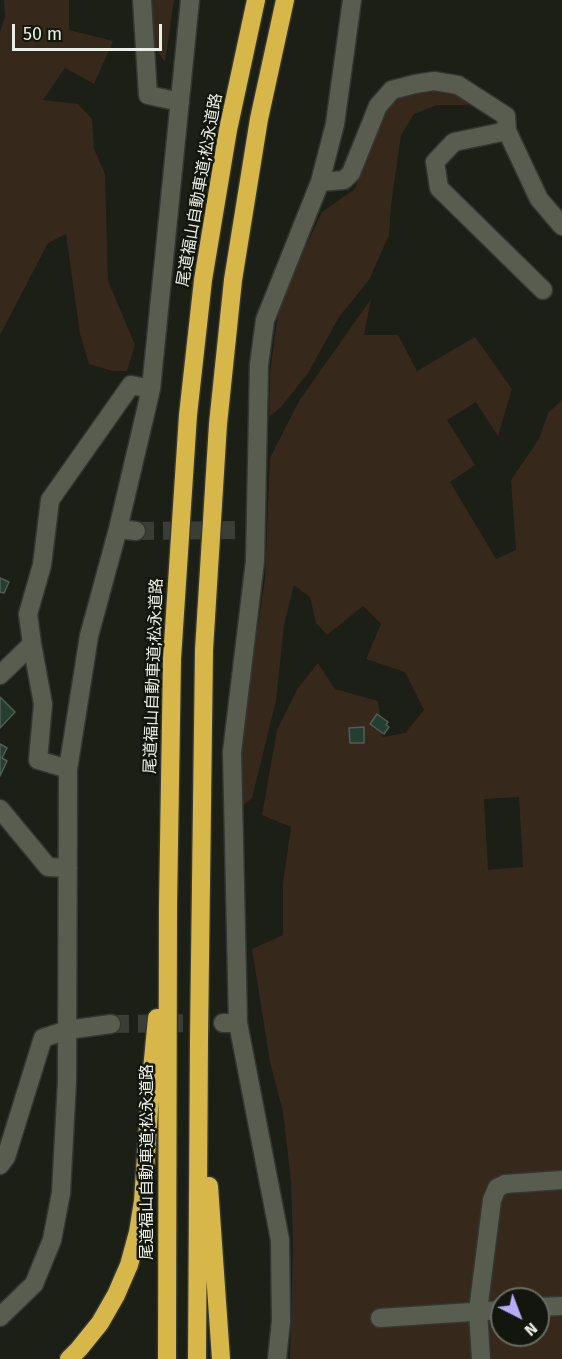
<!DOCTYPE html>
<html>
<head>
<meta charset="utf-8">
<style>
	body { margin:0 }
	#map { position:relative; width:562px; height:1359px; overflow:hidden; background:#1b1f15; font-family:"Fira Sans",sans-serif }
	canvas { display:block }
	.north { position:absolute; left:490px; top:1287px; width:60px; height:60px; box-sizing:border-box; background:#12160c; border:2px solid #696c64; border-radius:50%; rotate:138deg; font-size:16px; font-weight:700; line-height:24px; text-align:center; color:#ebeee7 }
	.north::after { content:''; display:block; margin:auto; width:21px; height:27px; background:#b8abf7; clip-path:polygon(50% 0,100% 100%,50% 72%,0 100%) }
	.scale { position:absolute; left:12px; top:24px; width:150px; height:27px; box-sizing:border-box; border:3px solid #ebeee7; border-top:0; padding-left:8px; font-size:18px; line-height:21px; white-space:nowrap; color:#ebeee7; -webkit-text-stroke:4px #12160c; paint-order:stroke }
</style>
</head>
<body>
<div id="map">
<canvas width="562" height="1359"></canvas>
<div class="north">N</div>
<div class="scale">50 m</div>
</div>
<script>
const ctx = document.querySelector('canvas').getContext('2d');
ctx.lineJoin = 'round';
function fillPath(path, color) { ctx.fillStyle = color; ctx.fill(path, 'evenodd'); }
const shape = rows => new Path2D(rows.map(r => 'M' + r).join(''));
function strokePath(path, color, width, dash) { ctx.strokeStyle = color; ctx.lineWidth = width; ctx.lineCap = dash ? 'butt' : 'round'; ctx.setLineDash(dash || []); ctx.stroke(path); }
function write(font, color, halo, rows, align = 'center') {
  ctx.font = font + ' "Fira Sans","Noto Sans JP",sans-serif'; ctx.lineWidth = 5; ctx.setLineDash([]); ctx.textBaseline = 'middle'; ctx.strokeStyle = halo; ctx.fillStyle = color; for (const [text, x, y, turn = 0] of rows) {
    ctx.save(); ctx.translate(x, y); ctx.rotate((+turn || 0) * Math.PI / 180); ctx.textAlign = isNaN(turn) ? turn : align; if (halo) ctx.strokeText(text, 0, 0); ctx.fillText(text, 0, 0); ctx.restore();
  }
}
fillPath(shape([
	[4,0,69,0,69,30,113,41,94,84,65,68,43,100,78,104,92,119,94,149,105,174,108,281,135,345,127,371,113,371,89,364,80,334,66,234,48,243,0,335,0,32,5,17],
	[152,0,174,0,165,62,153,46],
	[433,91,457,91,470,101,467,105,437,105,414,114,401,135,391,205,389,235,369,280,339,317,308,373,281,407,269,417,270,373,278,313,297,265,322,212,355,189,382,116,400,97],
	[371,299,364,335,398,335,417,371,475,337,512,389,498,436,476,402,447,420,475,465,450,482,496,559,516,550,511,480,539,439,548,413,562,400,562,1359,290,1359,293,1243,291,1182,283,1112,270,1062,252,949,283,935,283,883,291,827,262,815,277,730,298,688,318,663,335,689,378,701,383,737,405,733,424,710,405,672,366,659,381,624,363,606,327,635,316,623,310,597,294,585,284,625,276,701,252,798,241,807,240,744,265,579,270,458,299,401],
	[519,797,523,867,488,870,484,799],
	[502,1299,538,1299,538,1335,502,1335]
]), '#37281c');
const building = shape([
	[0,578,9,582,4,593,0,592,0,578],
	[0,697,15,712,0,728,0,697],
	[377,714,388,722,386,725,389,727,384,734,370,724,377,714],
	[364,727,364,743,350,743,349,728,364,727],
	[0,744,7,748,2,758,7,761,0,776,0,744]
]);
fillPath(building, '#243e2f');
strokePath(building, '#515e56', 1.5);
strokePath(shape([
	[136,531,238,530],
	[111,1024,223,1023]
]), '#3a3e34', 18, [18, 9]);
const minor = shape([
	[142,0,148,95,180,102],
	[507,131,454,142,435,162,439,188,543,290],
	[320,182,344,180,351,173,378,106,392,90,415,84,434,81,458,85,506,116,507,131,539,199,562,226],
	[118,529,136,531],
	[0,675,32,644],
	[68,769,38,760,43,704,32,644,28,614,42,565,50,500,131,385,151,389],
	[0,809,48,867,68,868],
	[223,1023,238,1023,280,1240,281,1321,277,1359],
	[238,1023,232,752,255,561,259,365,265,320,320,182,335,124,352,0],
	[0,1165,6,1157,43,1038,67,1030,111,1024],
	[538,1307,562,1306],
	[0,1317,34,1284,52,1240,61,1193,67,1081,68,769,89,636,118,529,151,389,190,0],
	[380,1318,502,1310],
	[481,1359,478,1311,492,1200,497,1188,505,1184,562,1180]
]);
const highway = shape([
	[209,1186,221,1359],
	[69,1359,79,1349,100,1323,116,1295,129,1265,138,1232,143,1201,151,1080,157,1018],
	[167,1359,168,906,172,659,188,415,203,280,228,130,256,0],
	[197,1359,199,1038,204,650,218,424,233,280,259,119,285,0]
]);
strokePath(minor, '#343731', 21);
strokePath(highway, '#343731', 21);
strokePath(minor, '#585d50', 18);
strokePath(highway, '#d7b64a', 18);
write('16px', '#ebeee7', '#12160c', [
	["尾道福山自動車道;松永道路",200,190,-80],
	["尾道福山自動車道;松永道路",154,676,-88],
	["尾道福山自動車道;松永道路",148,1162,-90]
]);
</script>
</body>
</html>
